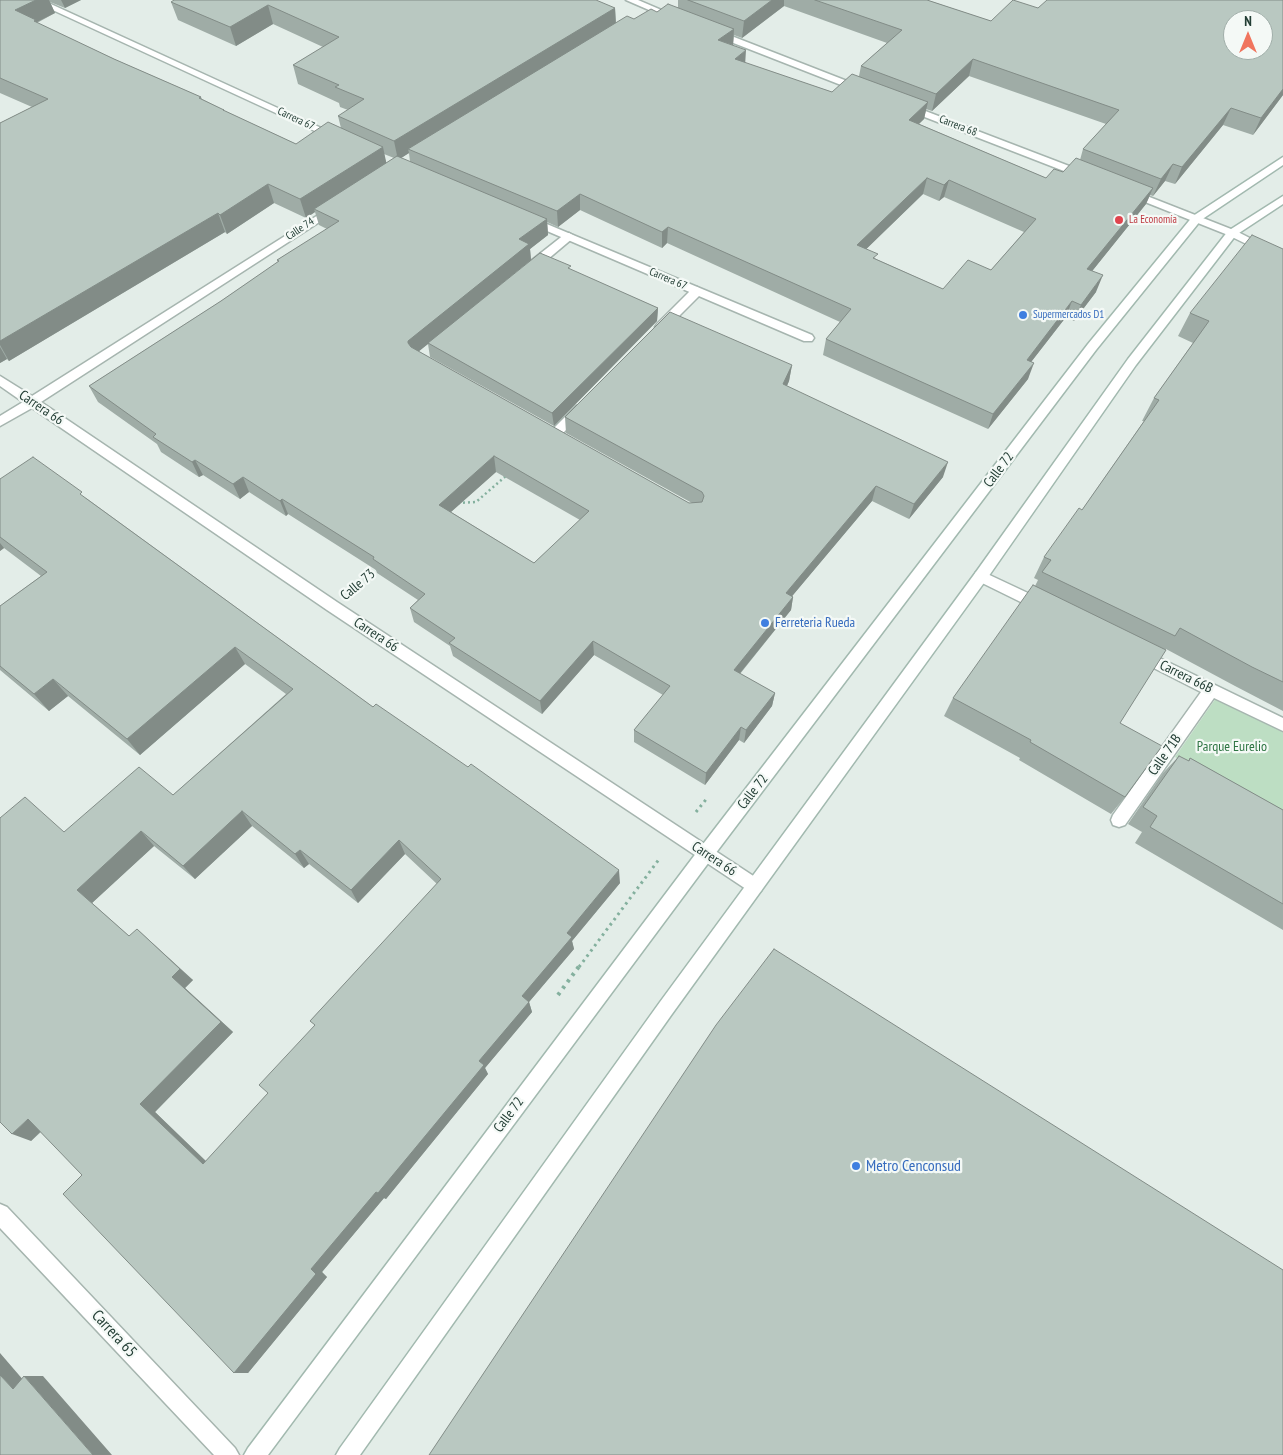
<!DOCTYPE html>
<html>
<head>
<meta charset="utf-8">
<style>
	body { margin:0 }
	#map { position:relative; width:1283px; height:1455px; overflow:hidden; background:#e3ede8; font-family:"PT Sans Narrow",sans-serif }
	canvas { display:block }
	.north { position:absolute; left:1223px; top:10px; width:50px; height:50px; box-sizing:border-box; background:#f4f9f6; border:1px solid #a0aea9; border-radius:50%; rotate:0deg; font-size:14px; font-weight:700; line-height:20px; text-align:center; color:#233e35 }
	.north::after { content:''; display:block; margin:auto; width:18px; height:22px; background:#f0755e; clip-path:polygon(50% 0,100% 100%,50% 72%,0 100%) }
</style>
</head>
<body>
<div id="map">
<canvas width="1283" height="1455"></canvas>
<div class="north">N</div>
</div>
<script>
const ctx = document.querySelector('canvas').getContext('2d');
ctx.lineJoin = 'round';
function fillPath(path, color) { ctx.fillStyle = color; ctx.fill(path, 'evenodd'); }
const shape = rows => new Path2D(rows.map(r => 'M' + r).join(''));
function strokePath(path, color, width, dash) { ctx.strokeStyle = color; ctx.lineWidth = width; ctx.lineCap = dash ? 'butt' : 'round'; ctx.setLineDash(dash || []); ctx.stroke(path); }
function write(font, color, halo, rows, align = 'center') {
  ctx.font = font + ' "PT Sans Narrow",sans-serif'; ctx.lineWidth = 4.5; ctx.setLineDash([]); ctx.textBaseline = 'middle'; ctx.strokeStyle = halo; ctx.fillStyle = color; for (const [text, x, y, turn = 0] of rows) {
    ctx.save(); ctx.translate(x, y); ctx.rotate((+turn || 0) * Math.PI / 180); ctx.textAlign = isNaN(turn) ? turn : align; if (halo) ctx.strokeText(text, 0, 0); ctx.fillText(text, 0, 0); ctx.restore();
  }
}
fillPath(shape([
	[1216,698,1283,732,1283,815,1175,757]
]), '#bddec3');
const service = shape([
	[569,233,574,236,573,238,535,270,527,270,525,267,527,264,565,234,569,233],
	[697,287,703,291,701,294,665,330,657,330,655,327,657,324,693,288,697,287],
	[580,405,586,409,584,412,559,437,551,437,549,434,551,431,576,406,580,405]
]);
const minor = shape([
	[31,0,42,0,341,137,336,140,332,139,31,0],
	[626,0,638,0,680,18,678,20,672,20,626,0],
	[716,30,865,88,867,90,865,92,859,92,713,35,711,33,716,30],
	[907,104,1090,174,1091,176,1090,178,1082,178,904,109,902,107,907,104],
	[1129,189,1236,231,1283,255,1283,262,1228,235,1125,194,1124,192,1125,190,1129,189],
	[334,205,338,206,339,208,338,210,41,402,337,602,761,881,763,886,761,891,755,894,749,891,327,610,32,408,0,426,0,416,23,402,0,386,0,376,32,396,334,205],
	[530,217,812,335,814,338,812,341,804,341,526,222,525,220,526,218,530,217],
	[981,571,1047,602,1049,606,1047,610,1042,612,1037,610,976,580,974,576,976,572,981,571],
	[1141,649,1283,718,1283,731,1214,698,1125,825,1119,827,1113,825,1111,820,1113,815,1201,692,1136,659,1134,655,1136,651,1141,649],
	[0,1204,7,1207,235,1448,239,1455,214,1455,0,1228,0,1204]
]);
const secondary = shape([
	[1283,157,1283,165,1201,220,1096,350,712,858,268,1455,244,1455,248,1448,700,848,1088,344,1193,216,1283,157],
	[1283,196,1283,204,1236,235,1136,365,986,580,672,1014,360,1455,336,1455,340,1448,660,1002,976,572,1128,359,1228,231,1283,196]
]);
strokePath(service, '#a6b5af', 3);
strokePath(minor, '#a6b5af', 3);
strokePath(secondary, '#a2b9af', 3);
strokePath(shape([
	[458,503,476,502,507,475],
	[372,573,378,568]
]), '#84b09e', 2.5, [2, 3]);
strokePath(shape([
	[354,588,373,572],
	[696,812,708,797],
	[579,967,660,858]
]), '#84b09e', 3, [2.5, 4]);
strokePath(shape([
	[558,995,580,965]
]), '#84b09e', 4, [3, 5]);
fillPath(service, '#fff');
fillPath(minor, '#fff');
fillPath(secondary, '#fff');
fillPath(shape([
	[0,0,81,0,65,8,50,2,55,13,37,23,114,59,201,97,202,99,225,111,296,144,341,128,338,116,348,110,340,107,339,103,298,84,293,65,323,47,273,24,236,46,178,20,171,2,615,8,616,23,634,19,657,12,678,7,678,0,927,0,991,21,1038,8,1283,0,1283,95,1253,135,1223,125,1175,184,1165,181,1153,196,1150,195,1146,204,1092,271,1096,292,1074,321,1066,317,1031,362,1028,379,988,429,823,355,826,339,840,322,667,243,662,248,580,210,558,227,547,222,548,235,530,249,531,260,467,312,571,270,658,308,657,321,554,426,430,357,428,344,418,351,689,503,692,503,566,433,565,417,792,365,789,381,787,386,943,477,909,519,872,501,792,596,793,597,791,610,740,674,775,693,772,706,744,743,739,740,705,785,634,742,634,730,663,695,594,655,542,714,453,656,450,646,414,622,410,608,418,600,377,573,376,570,288,514,286,516,249,492,240,499,203,475,199,477,161,452,157,444,98,402,89,386,221,301,278,262,277,260,327,229,319,225,315,212,306,218,274,203,227,234,225,232,9,361,7,359,0,363,0,123,32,107,0,93],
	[784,6,887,43,861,66,859,76,832,92,745,63,733,45,734,35,742,38],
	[969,76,1106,124,1083,149,1080,160,1063,172,1046,178,919,124,924,119,926,109,932,111],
	[409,153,410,162,401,158],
	[384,154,394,158,386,163],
	[923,194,939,201,944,197,1024,232,991,270,943,289,876,259,866,249],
	[496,472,580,520,534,563,451,512],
	[1283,249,1283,711,1235,686,1166,649,1120,723,1125,797,1111,814,1019,760,1020,758,944,716,953,698,1035,586,1038,580,1034,578,1044,557,1082,510,1144,421,1142,421,1154,398,1193,343,1178,336,1190,313],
	[0,479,86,498,373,707,620,883,572,941,574,949,529,1002,532,1012,485,1068,488,1074,386,1199,384,1198,322,1272,327,1277,248,1373,234,1373,82,1175,41,1132,31,1141,64,832,173,795,286,694,245,664,140,755,68,696,49,711,0,670,0,606,41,576,4,548,0,551],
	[252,826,304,868,309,864,358,903,405,854,437,884,310,1021,315,1025,268,1093,206,1161,155,1112,233,1032,185,988,193,980,129,936,92,903,154,846,195,879],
	[1179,756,1188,761,1190,758,1283,810,1283,930,1135,843,1142,832,1128,824,1163,773]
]), '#9faca6');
fillPath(shape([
	[36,0,49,0,55,13,37,22,45,39,15,10],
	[61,0,81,0,65,8],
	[772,0,784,0,784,6,742,38,744,21],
	[268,5,273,24,236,46,230,27],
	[615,8,616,27,408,149,409,153,398,160,394,141],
	[734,29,733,45,718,40],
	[746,50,745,66,735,59],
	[973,59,969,76,932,111,936,94],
	[1283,89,1283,95,1253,135,1261,118],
	[928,102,924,119,906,136,909,120],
	[1231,108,1223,125,1175,184,1182,167],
	[383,147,387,166,314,209,315,212,306,218,300,199],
	[1173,164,1165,181,1153,196,1161,179],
	[927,178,923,194,854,261,857,245],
	[949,180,944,197,939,201,944,185],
	[268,184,274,203,227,234,220,215],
	[1153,188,1146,204,1081,285,1087,269],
	[580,194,580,210,558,227,557,211],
	[218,213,225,232,9,361,0,345,0,341],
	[547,219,548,235,530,249,531,260,412,357,408,343,408,341,519,239],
	[668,227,667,243,662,248,662,232],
	[1103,275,1096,292,1074,321,1081,305],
	[1072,301,1066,317,1021,375,1027,360],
	[658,308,657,321,554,426,552,413],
	[0,347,7,359,0,363],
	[1034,363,1028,379,988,429,993,414],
	[792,365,789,381,781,399,783,384],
	[494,456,496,472,443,519,439,505],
	[195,460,203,475,199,477,192,462],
	[948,462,943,477,909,519,914,504],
	[243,477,249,492,240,499,233,484],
	[876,486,872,501,783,607,786,593],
	[282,499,288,514,286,516,280,501],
	[0,543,4,548,0,551],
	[793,597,791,610,732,683,734,670],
	[593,641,594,655,542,714,540,701],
	[235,647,245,664,140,755,127,739],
	[53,679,68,696,49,711,34,694],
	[775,693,772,706,744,743,746,730],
	[741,727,739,740,705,785,706,773],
	[242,811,252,826,195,879,183,866],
	[141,831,154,846,92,903,143,948,77,890],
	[399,840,405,854,358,903,351,890],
	[300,850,309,864,304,868,295,854],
	[619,870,620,883,572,941,574,949,529,1002,532,1012,485,1068,488,1074,386,1199,384,1198,322,1272,327,1277,248,1373,234,1373,311,1269,479,1061,522,996,567,933],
	[137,929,193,980,185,988,233,1032,155,1112,216,1171,203,1164,140,1104,172,977],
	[28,1119,46,1126,31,1141,12,1134],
	[0,1353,31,1389,13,1389,0,1375],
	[24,1376,43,1376,112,1455,93,1455]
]), '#828c87');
const building = shape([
	[0,0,36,0,15,10,36,20,34,21,114,59,201,97,199,98,224,110,223,110,296,144,328,122,383,147,300,199,268,184,220,215,218,213,0,341,0,123,48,99,0,78,0,0],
	[174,0,596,0,615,8,394,141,338,116,364,99,335,87,339,85,293,65,339,37,268,5,230,27,171,2,174,0],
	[688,0,772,0,744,21,688,0],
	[815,0,927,0,991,21,1013,0,1038,8,1047,0,1283,0,1283,89,1261,118,1231,108,1182,167,1173,164,1161,179,1083,149,1119,110,973,59,936,94,861,66,902,30,815,0],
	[1233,20,1263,20,1263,50,1233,50,1233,20],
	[668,4,734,29,718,40,746,50,735,59,832,92,852,74,928,102,909,120,1046,178,1054,169,1063,172,1076,158,1153,188,1087,269,1103,275,1081,305,1072,301,1027,360,1034,363,993,414,826,339,851,309,668,227,662,232,580,194,557,211,408,149,627,16,634,19,651,9,657,12,668,4],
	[927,178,944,185,949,180,1036,219,991,270,968,260,943,289,873,258,878,254,857,245,927,178],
	[397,156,547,219,519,239,529,244,408,341,408,343,411,347,689,503,702,502,704,496,702,492,565,417,670,312,792,365,783,384,948,462,914,504,876,486,786,593,793,597,734,670,775,693,746,730,741,727,706,773,634,730,670,686,593,641,540,701,449,643,455,638,410,608,425,594,373,559,374,557,282,499,280,501,243,477,233,484,195,460,192,462,153,437,156,434,89,386,221,301,279,261,277,260,339,221,314,209,397,156],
	[494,456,589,511,534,563,439,505,494,456],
	[1252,235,1283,249,1283,682,1252,667,1180,628,1175,636,1042,572,1051,560,1044,557,1079,508,1082,510,1159,400,1154,398,1209,321,1190,313,1252,235],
	[540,253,571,266,568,268,658,308,552,413,428,343,540,253],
	[33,457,82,492,80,494,373,707,376,704,468,767,471,764,619,870,567,933,572,937,522,996,529,1002,479,1061,484,1065,378,1193,376,1192,311,1269,316,1274,234,1373,63,1194,82,1175,28,1119,12,1134,0,1122,0,818,25,797,64,832,139,767,173,795,293,689,235,647,127,739,53,679,34,694,0,666,0,606,47,572,0,537,0,479,33,457],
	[242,811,295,854,300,850,351,890,399,840,441,879,310,1021,315,1025,259,1085,268,1093,203,1164,140,1104,221,1022,172,977,180,969,137,929,129,936,77,890,141,831,183,866,242,811],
	[1033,585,1166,650,1120,723,1162,746,1125,797,1030,742,1031,740,953,698,1033,585],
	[1179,756,1189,761,1190,758,1283,810,1283,904,1150,827,1157,816,1143,807,1179,756],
	[774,949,1283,1270,1283,1455,429,1455,716,1025,774,949],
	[0,1375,13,1389,24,1376,93,1455,0,1455,0,1375]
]);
fillPath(building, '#b9c8c1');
strokePath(building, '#828c87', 1);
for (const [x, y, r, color] of [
	[1119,220,5,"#e0444e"],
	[1023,315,5,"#3f7fe0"],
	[765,623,5,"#3f7fe0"],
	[856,1166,5,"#3f7fe0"]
]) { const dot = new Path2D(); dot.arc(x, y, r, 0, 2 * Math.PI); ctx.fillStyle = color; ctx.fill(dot); strokePath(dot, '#f4f9f6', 2); }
write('11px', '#233e35', '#f4f9f6', [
	["Carrera 67",296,119,25],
	["Carrera 68",958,126,21],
	["Calle 74",300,229,-33],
	["Carrera 67",668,279,23]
]);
write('11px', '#be3a42', '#f4f9f6', [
	["La Economía",1129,220]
], 'left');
write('11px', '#366cbe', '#f4f9f6', [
	["Supermercados D1",1033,315]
], 'left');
write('14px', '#233e35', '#f4f9f6', [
	["Carrera 66",41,408,34],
	["Calle 72",999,470,-53],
	["Calle 73",358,585,-40],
	["Carrera 66",376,635,33],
	["Carrera 66B",1186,677,26],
	["Calle 71B",1165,755,-55],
	["Calle 72",753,792,-52],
	["Carrera 66",714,859,33],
	["Calle 72",509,1115,-53]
]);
write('14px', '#366cbe', '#f4f9f6', [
	["Ferreteria Rueda",775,623]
], 'left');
write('14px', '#2e7543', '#f4f9f6', [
	["Parque Eurelio",1232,747]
]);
write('16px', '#366cbe', '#f4f9f6', [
	["Metro Cenconsud",866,1166]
], 'left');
write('16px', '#233e35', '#f4f9f6', [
	["Carrera 65",114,1334,47]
]);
</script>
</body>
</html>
